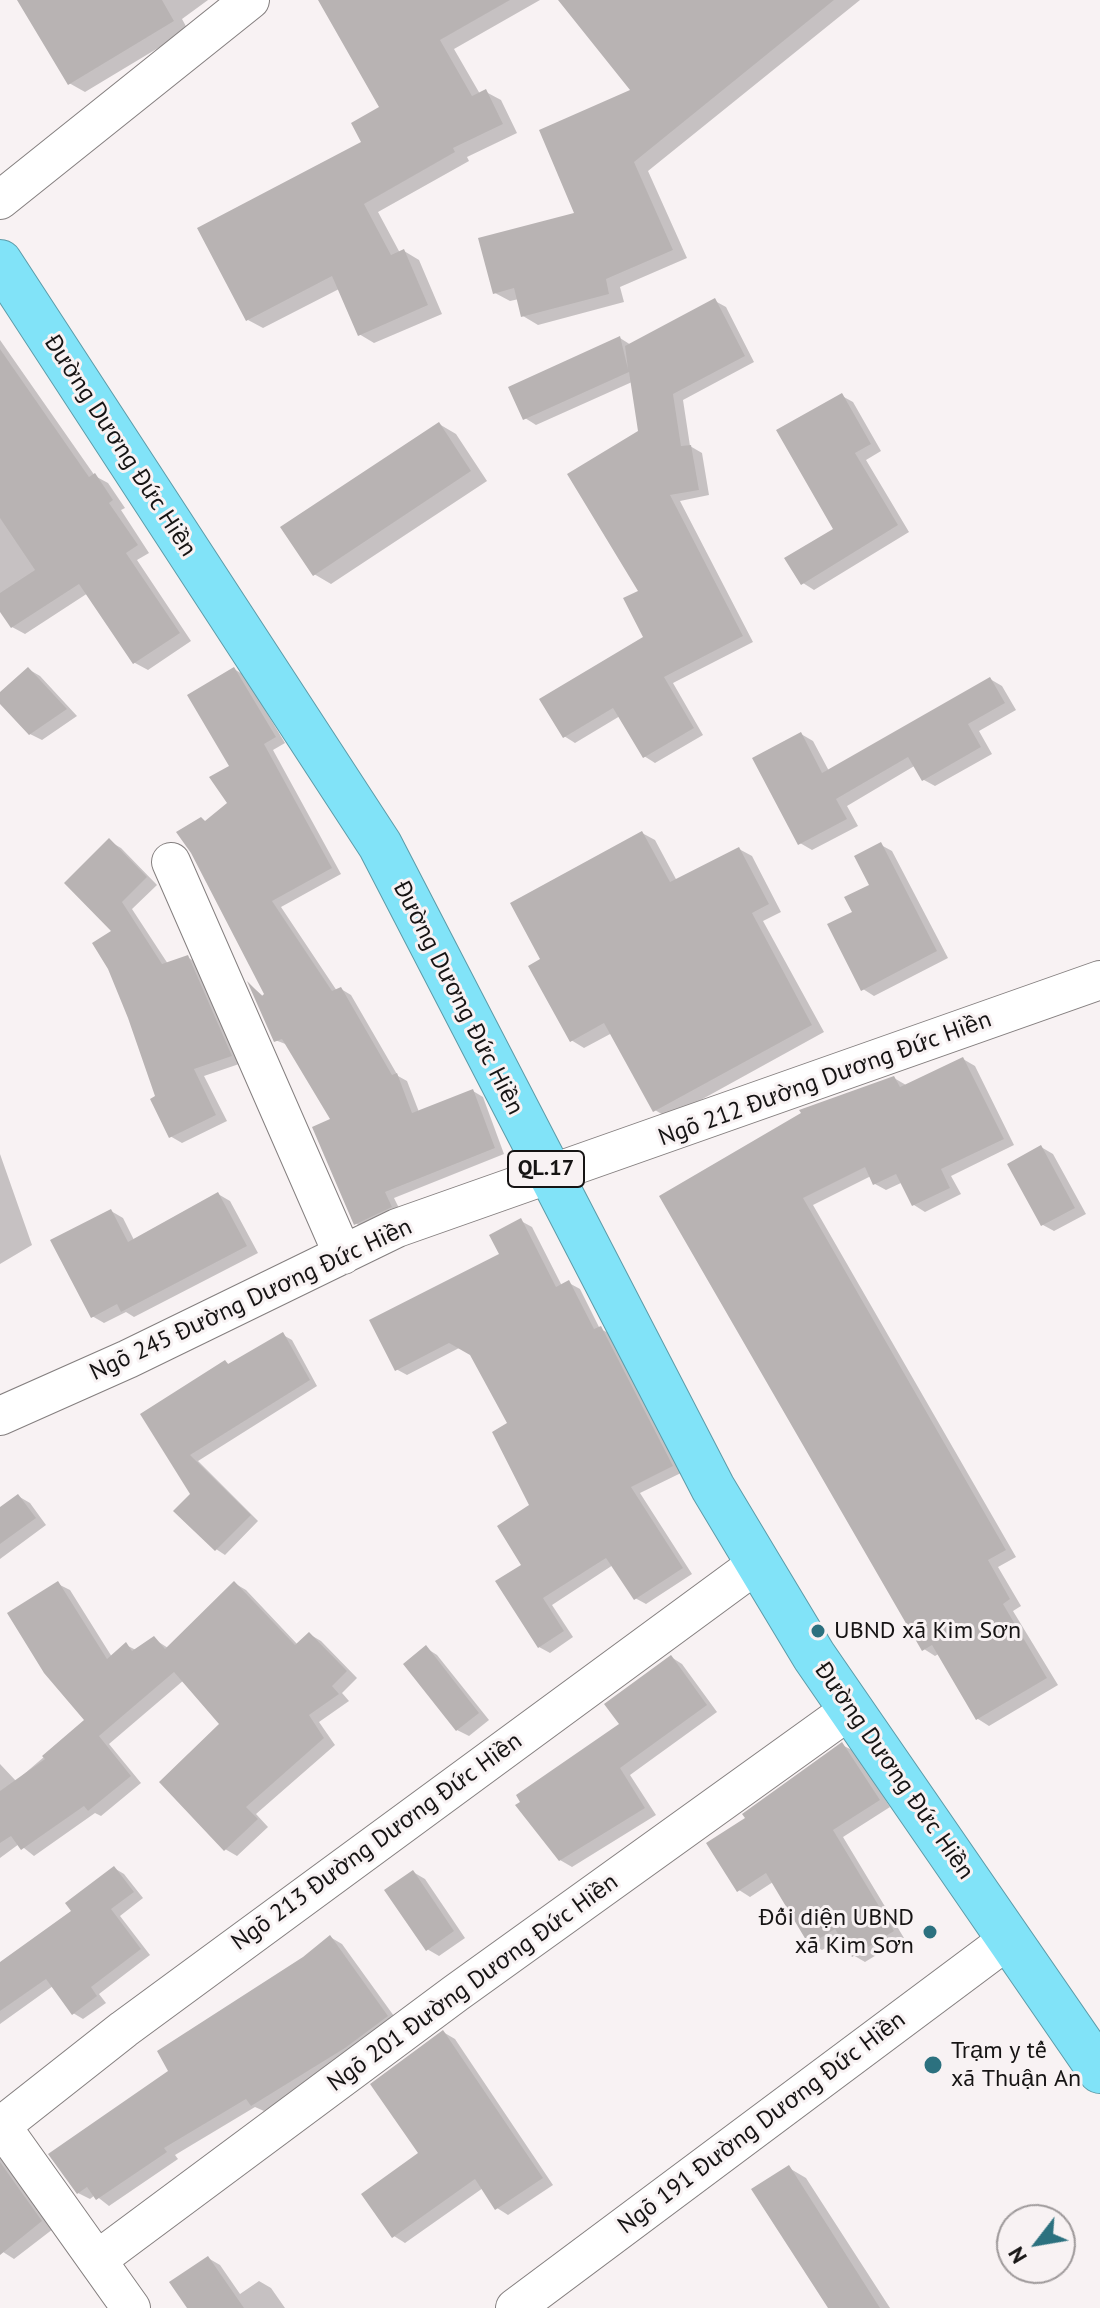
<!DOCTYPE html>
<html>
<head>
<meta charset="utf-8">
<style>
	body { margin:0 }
	#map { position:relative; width:1100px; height:2308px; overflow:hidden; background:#f8f2f3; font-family:"PT Sans",sans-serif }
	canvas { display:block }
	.north { position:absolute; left:996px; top:2204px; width:80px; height:80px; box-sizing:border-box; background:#f8f2f3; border:2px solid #9e999a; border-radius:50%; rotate:239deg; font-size:22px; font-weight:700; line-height:32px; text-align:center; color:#161414 }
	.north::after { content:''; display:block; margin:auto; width:28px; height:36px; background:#2c717f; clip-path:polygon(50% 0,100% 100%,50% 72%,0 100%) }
</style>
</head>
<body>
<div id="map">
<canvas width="1100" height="2308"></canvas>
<div class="north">N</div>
</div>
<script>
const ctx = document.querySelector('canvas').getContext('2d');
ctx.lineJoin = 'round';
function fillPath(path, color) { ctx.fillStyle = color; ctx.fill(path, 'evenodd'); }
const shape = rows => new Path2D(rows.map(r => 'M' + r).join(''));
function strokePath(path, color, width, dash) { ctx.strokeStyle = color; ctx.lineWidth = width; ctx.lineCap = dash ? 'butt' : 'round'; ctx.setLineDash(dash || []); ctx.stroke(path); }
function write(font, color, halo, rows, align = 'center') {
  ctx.font = font + ' "PT Sans",sans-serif'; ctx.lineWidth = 6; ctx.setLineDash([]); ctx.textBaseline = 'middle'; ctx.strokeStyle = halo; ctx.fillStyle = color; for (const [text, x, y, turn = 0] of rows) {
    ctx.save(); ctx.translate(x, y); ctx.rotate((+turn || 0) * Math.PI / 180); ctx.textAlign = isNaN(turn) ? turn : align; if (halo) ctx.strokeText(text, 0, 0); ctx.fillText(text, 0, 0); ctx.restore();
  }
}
fillPath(shape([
	[19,0,208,0,182,19,188,30,85,92,69,83],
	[320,0,540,0,454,49,480,94,486,92,501,100,517,133,467,157,469,161,378,212,400,253,404,251,419,260,442,314,374,343,359,334,339,289,263,328,248,320,364,142,382,107],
	[560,0,860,0,648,171,687,258,620,287,624,302,538,325,523,316,519,299,510,301,495,293,577,214,633,90],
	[715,301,726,307,754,362,683,400,690,446,702,453,709,495,680,501,753,642,673,683,703,735,655,763,644,756,620,716,575,743,564,736,645,638,640,592,640,432,632,382,536,425,525,418,620,338,631,345],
	[0,340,95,476,108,483,125,508,121,510,149,553,137,560,191,641,148,670,135,663,88,593,25,634,12,627,0,608],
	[842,396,853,402,881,451,866,460,909,532,814,590,803,583,835,529],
	[439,424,456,434,487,481,331,584,314,574],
	[28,669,40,676,77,716,42,740,30,734,0,701,0,695],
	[234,669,244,675,285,743,273,750,341,874,281,907,337,991,341,989,351,995,398,1076,407,1081,419,1112,473,1091,483,1097,504,1154,394,1198,401,1212,365,1229,355,1223,332,1120,288,1045,275,1040,251,986,269,1001,206,822,230,804],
	[990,679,1002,686,1016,710,979,731,992,754,935,786,924,780,916,765,847,806,858,826,812,850,800,843,801,734,813,741,829,771],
	[642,833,655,840,677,881,739,849,752,856,781,912,763,921,824,1032,668,1118,655,1110,612,1033,584,1048,571,1040,543,960],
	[109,841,121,848,157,885,132,909,168,964,187,957,199,964,242,1063,204,1076,227,1121,182,1143,170,1136,157,1097,114,931],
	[881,845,892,851,948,958,874,996,863,989,855,913,872,885],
	[963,1059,975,1066,1014,1145,951,1176,961,1194,925,1212,914,1205,903,1182,886,1190,875,1184,871,1176,813,1205,1016,1557,998,1567,1021,1606,1013,1611,1058,1685,989,1726,978,1719,940,1653,935,1656,924,1649,661,1197,894,1078,906,1085],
	[1041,1147,1053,1154,1086,1214,1054,1231,1043,1225],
	[0,1154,32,1245,0,1264],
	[218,1194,230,1201,258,1253,134,1317,126,1312,104,1323,92,1316,111,1211,123,1218,134,1240],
	[521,1221,532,1227,562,1286,569,1283,580,1289,600,1329,611,1334,683,1472,640,1493,692,1574,646,1604,635,1598,613,1565,552,1605,573,1637,550,1653,539,1647,524,1565,532,1506,509,1424,472,1354,461,1347,407,1375,396,1369,501,1255],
	[283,1335,292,1340,317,1386,198,1461,258,1521,225,1555,216,1549,192,1494,142,1414,225,1362,230,1365],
	[18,1496,30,1503,46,1525,0,1559,0,1509],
	[234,1583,246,1590,298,1645,309,1634,321,1641,357,1678,342,1693,349,1701,319,1722,335,1745,256,1814,268,1827,237,1856,225,1849,222,1724,184,1680,109,1744,141,1783,101,1816,95,1813,34,1856,19,1844,0,1858,0,1764,16,1781,87,1720,58,1584,70,1590,112,1657,126,1645,136,1650,154,1639,168,1648],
	[426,1648,437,1655,489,1720,469,1736,457,1730],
	[671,1657,682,1664,717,1712,630,1775,656,1815,572,1867,560,1860,621,1725],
	[842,1745,854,1751,890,1807,843,1837,904,1938,865,1962,853,1955,843,1938,822,1950,811,1943,773,1882,750,1897,739,1890,748,1819],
	[114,1868,124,1874,143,1898,120,1916,150,1955,99,1994,106,2003,83,2019,73,2013,53,1986,0,2024,0,1965,74,1911],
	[413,1872,425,1879,465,1938,439,1956,427,1949],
	[330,1937,342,1944,399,2023,357,2054,264,2111,255,2107,175,2155,178,2159,109,2206,95,2195,90,2199,78,2193,171,2071],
	[443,2032,455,2039,553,2185,508,2215,497,2208,483,2188,405,2243,394,2236,421,2153],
	[0,2155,53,2229,14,2259,0,2250],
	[789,2168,806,2178,890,2308,830,2308],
	[208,2258,220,2265,240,2294,259,2281,271,2288,285,2308,189,2308]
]), '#0003');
fillPath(shape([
	[17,0,162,0,174,21,68,85],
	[318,0,510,0,440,40,472,96,486,89,503,124,453,148,455,152,364,204,391,255,404,249,428,305,358,336,332,276,246,321,197,228,361,142,351,123,379,107],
	[558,0,834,0,634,162,673,250,606,279,609,294,521,317,514,288,493,294,478,238,574,213,539,130,630,90],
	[715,298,745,356,673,394,681,446,691,445,699,490,670,495,743,636,664,677,694,728,643,758,613,708,563,738,539,699,643,637,623,598,638,591,567,474,638,431,629,372,523,420,508,387,620,336,628,369,625,346],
	[0,349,89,477,95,473,113,500,109,503,138,545,126,553,180,633,133,664,79,584,11,628,0,612,0,593,35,570,0,518],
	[842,393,871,444,855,453,898,525,801,585,784,558,833,529,776,430],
	[439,422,471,471,313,576,280,527],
	[28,667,67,709,29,735,0,704,0,692],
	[234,667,276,737,264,744,332,868,272,901,332,991,341,987,392,1075,397,1073,412,1113,473,1089,495,1148,385,1192,392,1207,354,1225,312,1127,330,1119,282,1039,274,1042,247,981,262,996,264,994,191,853,176,832,201,817,205,821,227,803,209,777,229,766,187,695],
	[990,677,1005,703,968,724,981,747,922,781,908,757,836,799,847,819,798,845,752,758,801,732,822,773],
	[642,831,670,882,739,847,769,904,752,913,812,1025,653,1112,604,1023,570,1042,528,966,540,959,510,903],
	[109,838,147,877,122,902,162,964,188,955,232,1056,194,1069,216,1115,169,1138,150,1099,155,1096,128,1018,108,969,92,943,111,931,64,883],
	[881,842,937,951,861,991,827,924,852,912,844,897,869,885,854,856],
	[963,1057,1004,1139,941,1169,950,1188,912,1206,896,1174,873,1185,865,1167,803,1198,1006,1550,988,1560,1010,1599,1003,1604,1047,1678,976,1720,932,1645,922,1651,659,1196,801,1113,799,1110,894,1076,900,1087],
	[1041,1145,1075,1208,1041,1226,1007,1164],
	[218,1192,247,1246,121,1312,117,1304,91,1318,50,1240,111,1209,128,1242],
	[521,1218,556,1287,569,1280,594,1329,601,1326,673,1466,631,1487,683,1568,634,1600,606,1558,543,1598,564,1631,538,1648,495,1581,521,1565,497,1526,529,1505,492,1432,507,1423,470,1355,449,1343,395,1371,369,1320,499,1254,489,1235],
	[283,1332,310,1380,190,1455,251,1515,215,1551,173,1511,190,1494,140,1414,225,1360,228,1364],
	[18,1494,36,1518,0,1544,0,1507],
	[58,1581,107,1659,126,1642,132,1651,154,1636,165,1649,234,1581,295,1645,309,1632,347,1671,332,1686,339,1694,309,1715,324,1738,246,1807,258,1819,224,1851,159,1782,219,1724,174,1672,99,1736,131,1776,88,1811,84,1806,21,1850,11,1836,0,1843,0,1791,45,1759,42,1756,84,1720,44,1673,7,1613],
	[426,1645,479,1713,456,1731,403,1664],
	[671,1655,707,1705,620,1768,645,1808,559,1861,515,1805,520,1802,516,1795,619,1724,604,1704],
	[842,1742,880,1800,833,1830,894,1931,852,1957,835,1929,809,1945,766,1873,737,1892,706,1843,745,1818,742,1814],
	[114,1866,134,1892,111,1909,141,1949,91,1987,97,1996,72,2015,46,1979,0,2011,0,1962,71,1911,65,1903],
	[413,1870,454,1931,426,1951,384,1890],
	[330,1935,388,2016,345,2048,251,2106,246,2099,164,2148,167,2152,96,2200,87,2187,77,2194,48,2154,168,2071,157,2051,303,1957],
	[443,2030,543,2178,495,2210,475,2179,392,2238,361,2194,418,2153,370,2084],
	[0,2162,42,2221,0,2255],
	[789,2165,880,2308,828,2308,751,2189],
	[208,2256,244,2308,187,2308,169,2282]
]), '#b8b3b3');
const street = shape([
	[0,200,250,0],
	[171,862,343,1255],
	[0,1416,128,1359,397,1228,1100,980],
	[0,2124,131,2308],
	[1,2126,124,2029,758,1563],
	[97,2260,456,1993,851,1709],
	[515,2308,1009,1939]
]);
const highway = shape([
	[0,262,380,845,713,1488,758,1563,814,1656,1100,2071]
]);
strokePath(street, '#847f7f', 40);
strokePath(highway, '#5c9ba8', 46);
strokePath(street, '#fff', 38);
strokePath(highway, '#81e3f8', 44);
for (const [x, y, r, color] of [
	[818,1631,8,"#2c717f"],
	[930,1932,8,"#2c717f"],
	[933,2065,10,"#2c717f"]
]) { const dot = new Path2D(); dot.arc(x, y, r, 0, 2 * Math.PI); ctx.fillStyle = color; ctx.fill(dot); strokePath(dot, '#f8f2f3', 3); }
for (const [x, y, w] of [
	[546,1169,76]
]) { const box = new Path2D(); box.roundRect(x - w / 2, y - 18, w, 36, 6); ctx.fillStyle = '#f8f2f3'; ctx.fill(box); strokePath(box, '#161414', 2); }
write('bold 22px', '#161414', null, [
	["QL.17",546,1169]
]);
write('24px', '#161414', '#f8f2f3', [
	["Đường Dương Đức Hiền",120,446,57],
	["Đường Dương Đức Hiền",458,998,63],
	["Ngõ 212 Đường Dương Đức Hiền",825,1079,-20],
	["Ngõ 245 Đường Dương Đức Hiền",251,1300,-25],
	["Đường Dương Đức Hiền",894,1771,55],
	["Ngõ 213 Đường Dương Đức Hiền",377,1842,-36],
	["Ngõ 201 Đường Dương Đức Hiền",473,1983,-36],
	["Ngõ 191 Đường Dương Đức Hiền",762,2123,-37]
]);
write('24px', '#161414', '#f8f2f3', [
	["UBND xã Kim Sơn",834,1631],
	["Đối diện UBND",914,1918,"right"],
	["xã Kim Sơn",914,1946,"right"],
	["Trạm y tế",951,2051],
	["xã Thuận An",951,2079]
], 'left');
</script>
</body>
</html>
